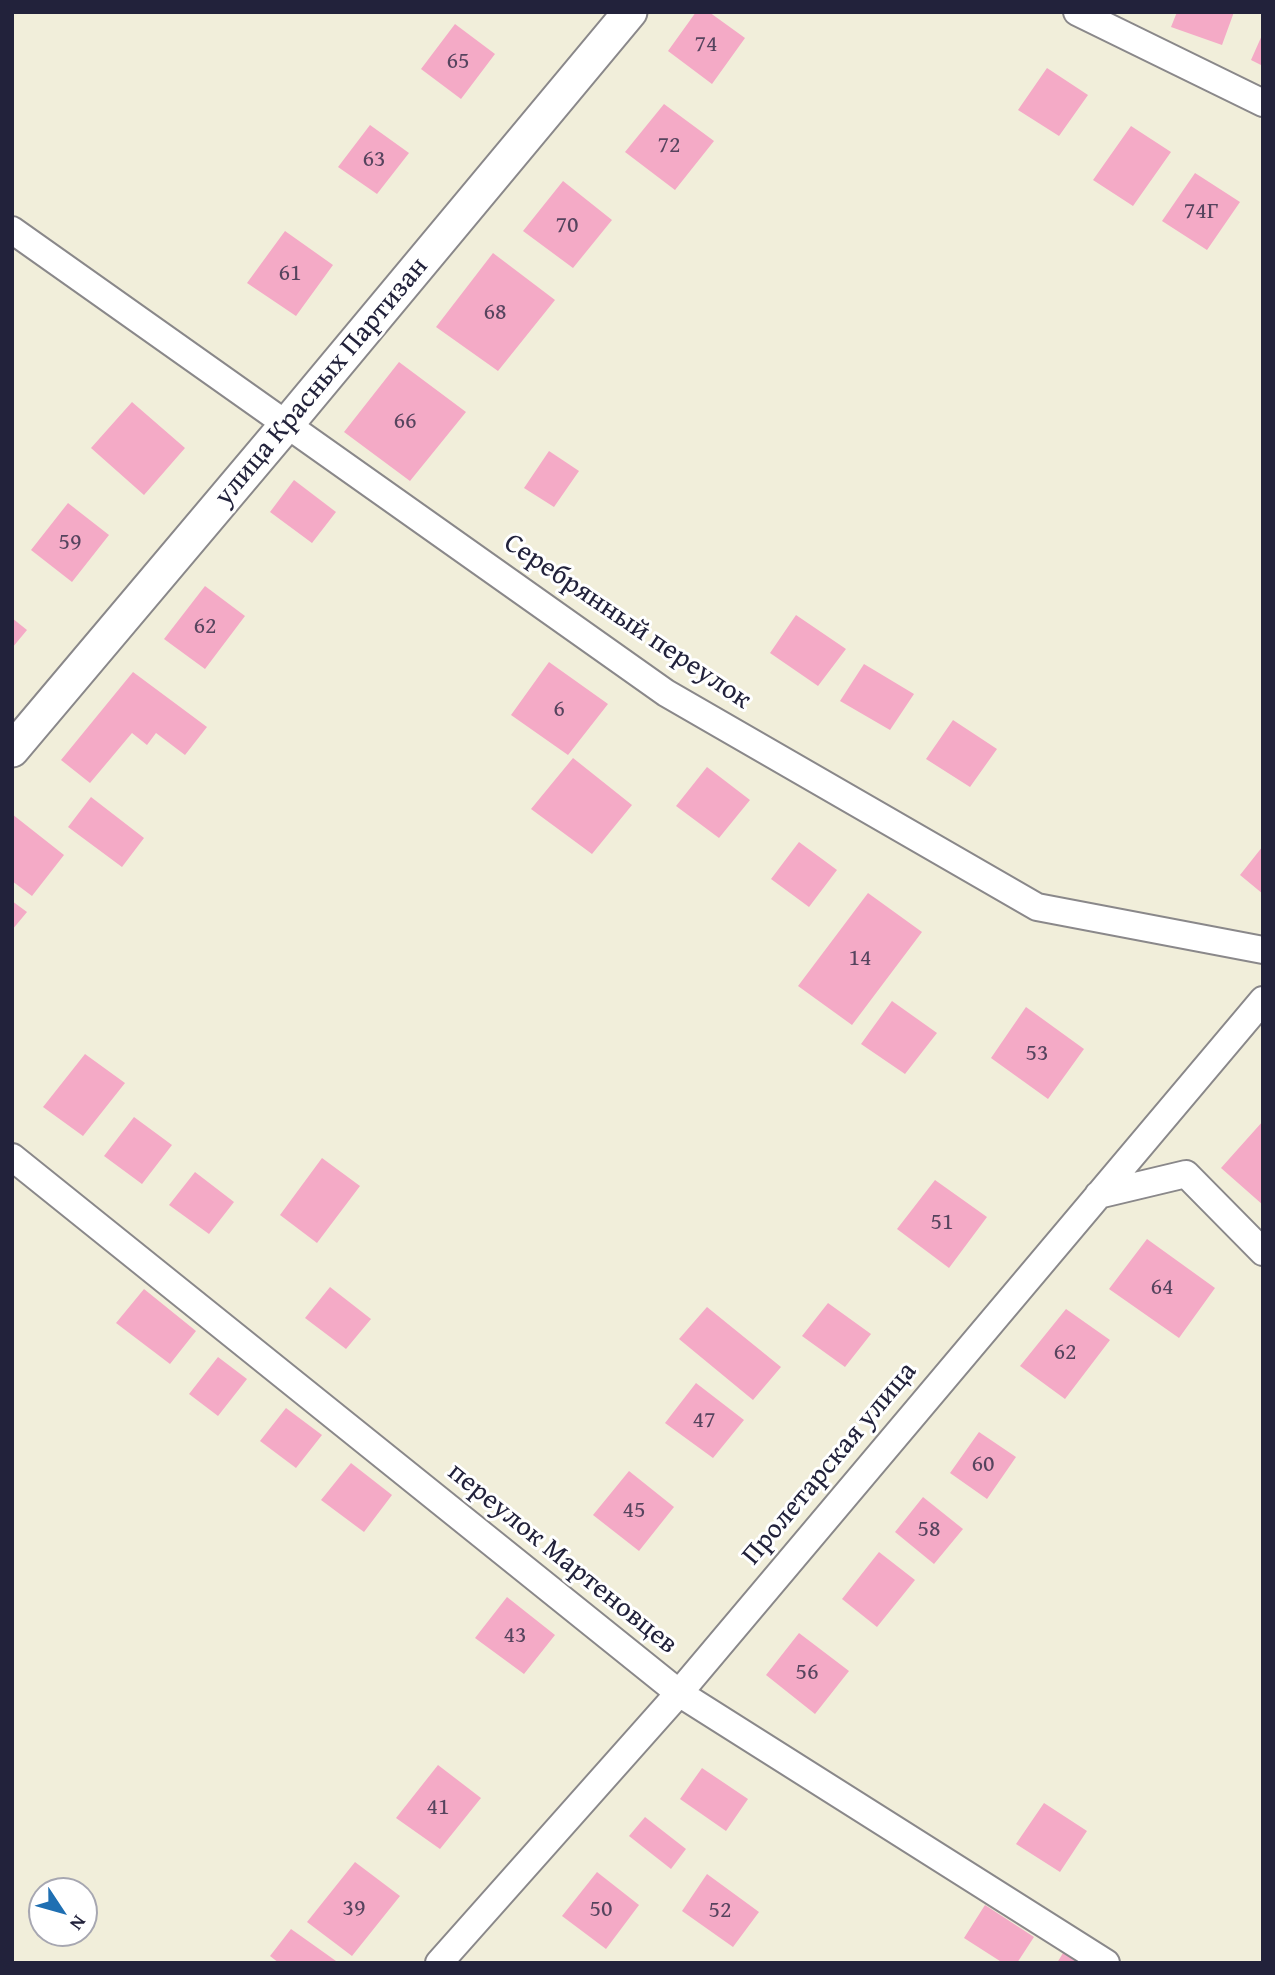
<!DOCTYPE html>
<html>
<head>
<meta charset="utf-8">
<style>
	body { margin:0 }
	#map { position:relative; width:1275px; height:1975px; overflow:hidden; background:#f1eeda; font-family:"Gentium Book Plus",serif }
	canvas { display:block }
	.frame { position:absolute; inset:0; border:14px solid #22223b; pointer-events:none }
	.north { position:absolute; left:28px; top:1877px; width:70px; height:70px; box-sizing:border-box; background:#fff; border:2px solid #a7a7b1; border-radius:50%; rotate:126deg; font-size:19px; font-weight:700; line-height:28px; text-align:center; color:#22223b }
	.north::after { content:''; display:block; margin:auto; width:24px; height:32px; background:#1f6fb2; clip-path:polygon(50% 0,100% 100%,50% 72%,0 100%) }
</style>
</head>
<body>
<div id="map">
<canvas width="1275" height="1975"></canvas>
<div class="frame"></div>
<div class="north">N</div>
</div>
<script>
const ctx = document.querySelector('canvas').getContext('2d');
ctx.lineJoin = 'round';
function fillPath(path, color) { ctx.fillStyle = color; ctx.fill(path, 'evenodd'); }
const shape = rows => new Path2D(rows.map(r => 'M' + r).join(''));
function strokePath(path, color, width, dash) { ctx.strokeStyle = color; ctx.lineWidth = width; ctx.lineCap = dash ? 'butt' : 'round'; ctx.setLineDash(dash || []); ctx.stroke(path); }
function write(font, color, halo, rows, align = 'center') {
  ctx.font = font + ' "Gentium Book Plus",serif'; ctx.lineWidth = 6; ctx.setLineDash([]); ctx.textBaseline = 'middle'; ctx.strokeStyle = halo; ctx.fillStyle = color; for (const [text, x, y, turn = 0] of rows) {
    ctx.save(); ctx.translate(x, y); ctx.rotate((+turn || 0) * Math.PI / 180); ctx.textAlign = isNaN(turn) ? turn : align; if (halo) ctx.strokeText(text, 0, 0); ctx.fillText(text, 0, 0); ctx.restore();
  }
}
fillPath(shape([
	[696,12,709,12,745,38,712,84,668,51],
	[1177,12,1234,12,1222,45,1171,27],
	[455,24,495,54,461,99,421,69],
	[1263,33,1263,66,1251,60],
	[1047,68,1088,95,1059,136,1018,110],
	[664,104,714,141,675,190,625,152],
	[370,125,409,153,377,194,338,167],
	[1131,126,1171,152,1133,206,1093,180],
	[1195,173,1240,202,1207,250,1162,221],
	[563,181,612,220,573,268,523,231],
	[285,231,333,265,296,316,247,283],
	[493,253,555,300,498,371,436,327],
	[399,362,466,412,410,481,344,432],
	[132,402,185,448,144,495,91,448],
	[549,451,579,471,554,507,524,488],
	[294,480,336,512,312,543,270,512],
	[68,503,109,535,72,582,31,550],
	[205,586,245,616,205,669,164,639],
	[796,615,846,649,818,686,770,653],
	[12,618,27,630,12,648],
	[549,662,608,704,568,755,511,715],
	[864,664,914,694,890,730,840,701],
	[133,672,207,727,185,755,156,733,147,745,132,733,90,783,61,760],
	[953,720,997,749,970,787,926,759],
	[573,758,632,805,592,854,531,809],
	[707,767,750,800,719,838,676,806],
	[91,797,144,838,122,867,68,827],
	[12,814,64,855,32,896,12,881],
	[799,842,837,870,809,907,771,879],
	[1263,846,1263,894,1240,875],
	[868,893,922,932,852,1025,798,986],
	[12,901,27,912,12,930],
	[892,1001,937,1033,905,1074,861,1044],
	[1026,1007,1084,1049,1048,1099,991,1058],
	[85,1054,125,1083,83,1136,43,1107],
	[134,1117,172,1145,142,1184,104,1156],
	[1263,1121,1263,1205,1221,1168],
	[322,1158,360,1186,317,1243,280,1215],
	[195,1172,234,1202,209,1234,169,1205],
	[935,1180,987,1217,949,1268,897,1229],
	[1147,1239,1215,1288,1179,1338,1109,1289],
	[330,1287,371,1319,346,1349,305,1318],
	[144,1289,196,1331,170,1364,116,1323],
	[828,1303,871,1334,845,1367,802,1336],
	[707,1307,781,1367,753,1400,679,1339],
	[1066,1309,1110,1340,1065,1399,1020,1366],
	[218,1357,247,1379,218,1416,189,1394],
	[696,1383,744,1420,713,1458,665,1423],
	[286,1408,322,1435,296,1468,260,1441],
	[979,1432,1016,1457,987,1499,950,1473],
	[351,1463,392,1495,364,1532,321,1500],
	[629,1471,674,1507,639,1551,593,1515],
	[923,1497,963,1529,934,1564,895,1532],
	[879,1552,915,1580,877,1627,842,1599],
	[507,1597,555,1635,524,1674,475,1638],
	[799,1633,849,1671,815,1714,766,1675],
	[438,1765,481,1798,440,1849,396,1818],
	[702,1768,748,1799,726,1831,680,1799],
	[1044,1803,1087,1831,1060,1872,1016,1844],
	[645,1817,686,1849,671,1869,629,1836],
	[355,1862,400,1896,352,1956,307,1922],
	[597,1872,639,1905,606,1949,562,1916],
	[707,1874,759,1912,733,1947,682,1911],
	[985,1905,1034,1937,1017,1963,1003,1963,964,1938],
	[291,1929,336,1961,335,1963,279,1963,270,1956],
	[1063,1953,1079,1963,1057,1963]
]), '#f4aac6');
const minor = shape([
	[1077,12,1263,103],
	[12,230,666,693,1037,907,1263,950],
	[12,1157,679,1693,1106,1963],
	[1098,1195,1186,1174,1263,1252],
	[439,1963,679,1693,1263,1000]
]);
const tertiary = shape([
	[12,750,287,424,630,12]
]);
strokePath(minor, '#8a888a', 30);
strokePath(tertiary, '#8a888a', 37);
strokePath(minor, '#fff', 26);
strokePath(tertiary, '#fff', 33);
write('24px', '#56445e', null, [
	["74",706,45],
	["65",458,62],
	["72",669,146],
	["63",374,160],
	["74Г",1201,212],
	["70",567,226],
	["61",290,274],
	["68",495,313],
	["66",405,422],
	["59",70,543],
	["62",205,627],
	["6",559,710],
	["14",860,959],
	["53",1037,1054],
	["51",942,1223],
	["64",1162,1288],
	["62",1065,1353],
	["47",704,1421],
	["60",983,1465],
	["45",634,1511],
	["58",929,1530],
	["43",515,1636],
	["56",807,1673],
	["41",438,1808],
	["39",354,1909],
	["50",601,1910],
	["52",720,1911]
]);
write('28px', '#22223b', '#fff', [
	["улица Красных Партизан",322,382,-50],
	["Серебрянный переулок",627,622,34],
	["Пролетарская улица",830,1464,-50],
	["переулок Мартеновцев",562,1559,39]
]);
</script>
</body>
</html>
